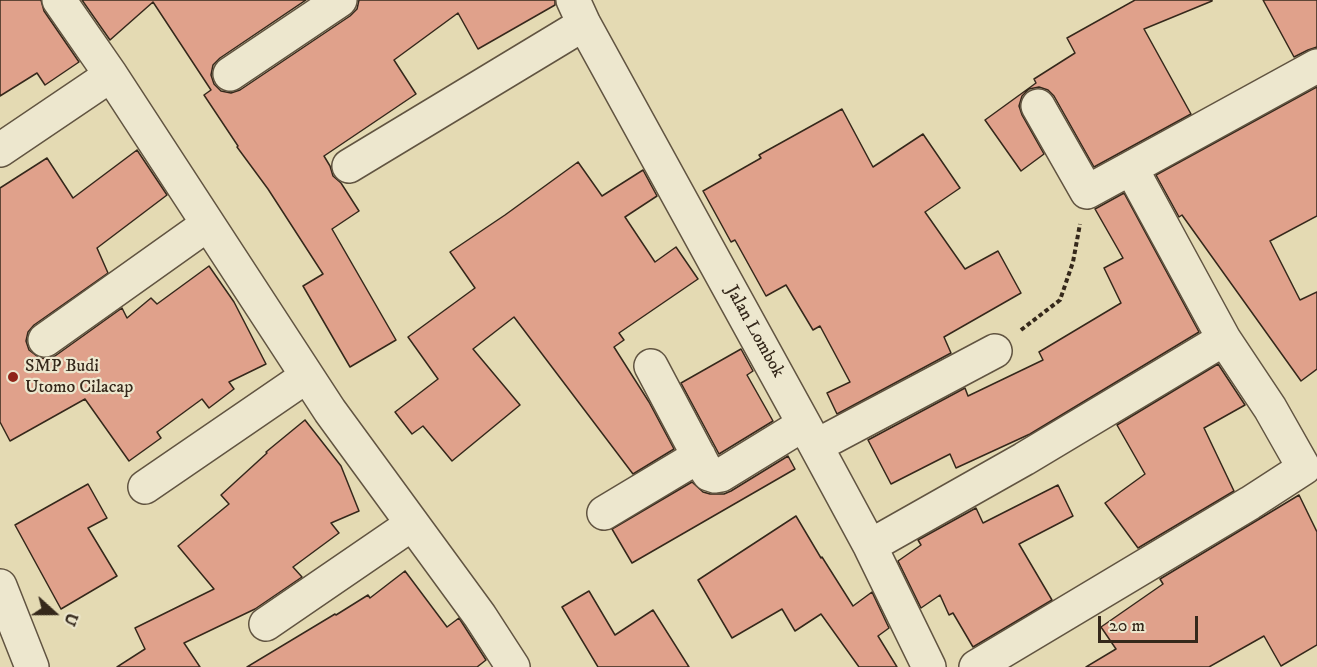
<!DOCTYPE html>
<html>
<head>
<meta charset="utf-8">
<style>
	body { margin:0 }
	#map { position:relative; width:1317px; height:667px; overflow:hidden; background:#e4dab3; font-family:"IM FELL DW Pica",serif }
	canvas { display:block }
	.north { position:absolute; left:24px; top:583px; width:60px; height:60px; -webkit-text-stroke:4px #ede7ce; paint-order:stroke; rotate:111deg; font-size:16px; font-weight:700; line-height:24px; text-align:center; color:#35281b }
	.north::after { content:''; display:block; margin:auto; width:21px; height:27px; background:#35281b; clip-path:polygon(50% 0,100% 100%,50% 72%,0 100%) }
	.scale { position:absolute; left:1098px; top:616px; width:100px; height:27px; box-sizing:border-box; border:3px solid #35281b; border-top:0; padding-left:8px; font-size:18px; line-height:21px; white-space:nowrap; color:#35281b; -webkit-text-stroke:4px #ede7ce; paint-order:stroke }
</style>
</head>
<body>
<div id="map">
<canvas width="1317" height="667"></canvas>
<div class="north">U</div>
<div class="scale">20 m</div>
</div>
<script>
const ctx = document.querySelector('canvas').getContext('2d');
ctx.lineJoin = 'round';
function fillPath(path, color) { ctx.fillStyle = color; ctx.fill(path, 'evenodd'); }
const shape = rows => new Path2D(rows.map(r => 'M' + r).join(''));
function strokePath(path, color, width, dash) { ctx.strokeStyle = color; ctx.lineWidth = width; ctx.lineCap = dash ? 'butt' : 'round'; ctx.setLineDash(dash || []); ctx.stroke(path); }
function write(font, color, halo, rows, align = 'center') {
  ctx.font = font + ' "IM FELL DW Pica",serif'; ctx.lineWidth = 4.5; ctx.setLineDash([]); ctx.textBaseline = 'middle'; ctx.strokeStyle = halo; ctx.fillStyle = color; for (const [text, x, y, turn = 0] of rows) {
    ctx.save(); ctx.translate(x, y); ctx.rotate((+turn || 0) * Math.PI / 180); ctx.textAlign = isNaN(turn) ? turn : align; if (halo) ctx.strokeText(text, 0, 0); ctx.fillText(text, 0, 0); ctx.restore();
  }
}
const building = shape([
	[0,0,41,0,44,11,79,62,45,85,37,73,0,96,0,0],
	[82,0,306,0,220,58,213,65,211,75,214,84,221,91,231,93,240,90,350,16,357,9,359,0,555,0,555,5,478,49,458,13,394,60,416,94,324,156,330,166,333,176,341,183,359,211,332,229,396,340,350,367,303,286,323,274,268,189,237,147,238,146,204,95,211,90,153,2,110,40,82,0],
	[1135,0,1212,0,1212,1,1144,29,1191,114,1094,167,1054,96,1048,90,1039,87,1029,89,1022,96,1019,106,1022,115,1044,154,1021,171,985,120,1036,83,1034,79,1075,53,1067,38,1135,0],
	[1263,0,1317,0,1317,47,1308,50,1294,57,1263,0],
	[1317,87,1317,216,1270,241,1300,300,1317,292,1317,369,1301,381,1182,215,1179,217,1156,175,1317,87],
	[842,109,873,167,923,134,960,188,925,212,965,269,998,251,1021,293,944,337,951,353,837,414,827,393,850,382,820,326,813,330,786,285,766,296,735,240,731,242,703,191,761,158,759,155,842,109],
	[137,150,167,195,97,248,108,273,34,325,28,332,26,341,29,350,38,357,46,359,55,356,122,308,127,318,151,298,157,304,209,266,234,302,266,364,229,382,234,389,209,408,202,399,157,432,161,438,129,461,85,399,10,441,0,422,0,188,47,158,73,198,137,150],
	[578,162,602,196,643,170,657,196,625,217,655,262,676,247,698,279,619,333,624,340,614,347,649,402,674,449,633,474,514,317,473,349,520,405,452,461,423,426,412,434,395,412,438,379,408,337,475,288,450,252,505,215,578,162],
	[1124,193,1199,332,1030,434,956,468,950,454,891,484,868,440,965,388,968,396,1043,360,1039,352,1121,303,1104,268,1123,258,1095,209,1124,193],
	[741,349,753,371,747,375,773,421,719,454,681,383,741,349],
	[1218,364,1245,405,1204,428,1234,491,1138,548,1105,503,1145,474,1117,425,1218,364],
	[305,420,341,466,359,511,331,523,339,533,293,567,302,577,255,609,184,643,200,667,117,667,145,649,135,628,214,589,178,546,229,504,221,495,267,453,266,452,305,420],
	[788,456,795,469,632,563,612,529,692,482,703,492,710,494,724,494,731,491,788,456],
	[88,484,107,518,88,528,117,576,61,609,15,525,88,484],
	[1058,485,1073,516,1019,544,1052,600,973,647,953,613,949,615,940,595,921,608,898,561,921,545,918,540,976,508,983,523,1058,485],
	[1299,495,1317,532,1317,645,1281,666,1264,636,1209,667,1086,667,1116,649,1101,627,1163,584,1160,579,1299,495],
	[796,516,821,558,822,557,853,606,872,592,889,628,878,636,897,667,859,667,821,614,795,631,782,609,732,638,698,580,796,516],
	[405,571,447,627,459,618,486,660,477,667,247,667,335,614,336,615,368,595,370,598,405,571],
	[589,591,615,635,653,610,689,667,598,667,562,607,589,591]
]);
fillPath(building, '#e0a18b');
strokePath(building, '#35281b', 1.5);
const minor = shape([
	[59,0,111,75,330,411,480,616,513,667],
	[573,0,584,24,804,424,870,546,929,667],
	[230,74,340,0],
	[0,150,111,75],
	[349,166,584,24],
	[1131,168,1317,66],
	[45,340,208,224],
	[651,366,705,468,709,474,715,476,721,475,804,424],
	[816,446,995,351],
	[145,487,307,376],
	[604,513,699,456],
	[870,546,1024,459,1224,339],
	[0,586,32,667],
	[266,624,412,524],
	[976,667,1250,503,1304,468,1270,408,1224,339,1131,168,1087,192,1038,106]
]);
strokePath(minor, '#615441', 36);
strokePath(shape([
	[1021,330,1060,300,1073,262,1080,224]
]), '#35281b', 4, [4.5, 3]);
strokePath(minor, '#ede7ce', 33);
for (const [x, y, r, color] of [
	[13,377,6,"#8f2418"]
]) { const dot = new Path2D(); dot.arc(x, y, r, 0, 2 * Math.PI); ctx.fillStyle = color; ctx.fill(dot); strokePath(dot, '#ede7ce', 2); }
write('18px', '#35281b', '#ede7ce', [
	["Jalan Lombok",754,332,61]
]);
write('18px', '#35281b', '#ede7ce', [
	["SMP Budi",25,367],
	["Utomo Cilacap",25,388]
], 'left');
</script>
</body>
</html>
